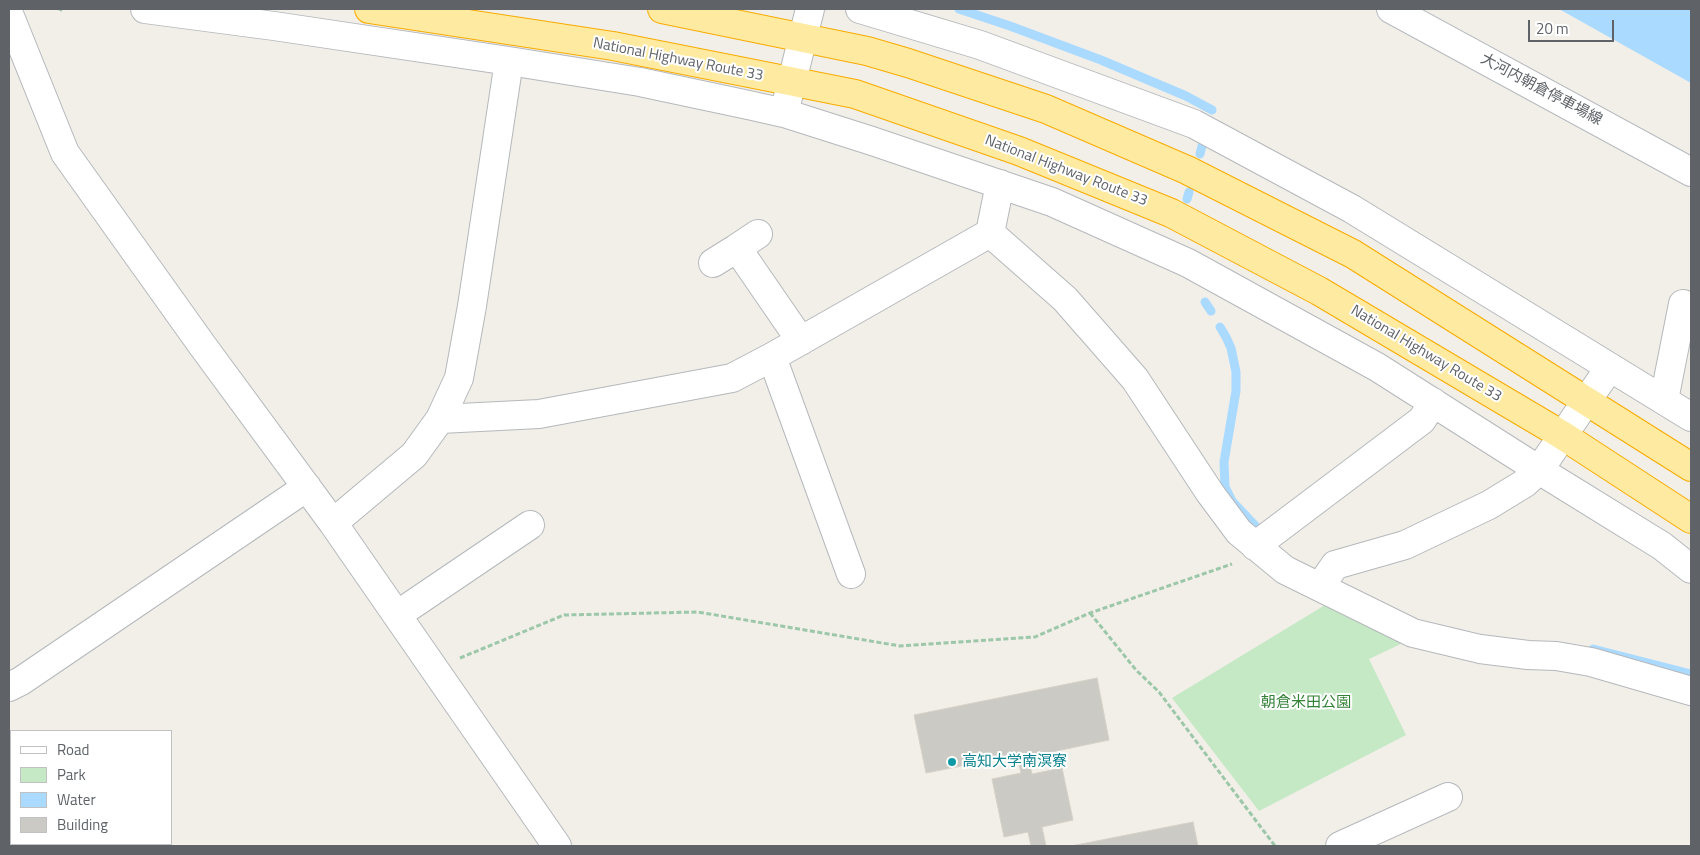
<!DOCTYPE html>
<html>
<head>
<meta charset="utf-8">
<style>
	body { margin:0 }
	#map { position:relative; width:1700px; height:855px; overflow:hidden; background:#f1efe8; font-family:"Titillium Web",sans-serif }
	canvas { display:block }
	.frame { position:absolute; inset:0; border:10px solid #5f6368; pointer-events:none }
	.legend { position:absolute; left:10px; top:730px; width:162px; height:115px; box-sizing:border-box; background:#fff; border:1px solid #bfc1c3; margin:0; padding:6px 9px; list-style:none; font-size:15px; color:#5f6368 }
	.legend li { display:flex; align-items:center; gap:10px; height:25px }
	.legend b { width:25px; border:1px solid #bfc1c3 }
	.scale { position:absolute; left:1528px; top:20px; width:86px; height:22px; box-sizing:border-box; border:2px solid #5f6368; border-top:0; padding-left:6px; font-size:15px; line-height:18px; white-space:nowrap; color:#5f6368; -webkit-text-stroke:4px #fff; paint-order:stroke }
</style>
</head>
<body>
<div id="map">
<canvas width="1700" height="855"></canvas>
<div class="frame"></div>
<ul class="legend">
<li><b style="height:6px;background:#fff"></b>Road</li>
<li><b style="height:14px;background:#c5e8c5"></b>Park</li>
<li><b style="height:14px;background:#aadaff"></b>Water</li>
<li><b style="height:14px;background:#cccac5"></b>Building</li>
</ul>
<div class="scale">20 m</div>
</div>
<script>
const ctx = document.querySelector('canvas').getContext('2d');
ctx.lineJoin = 'round';
function fillPath(path, color) { ctx.fillStyle = color; ctx.fill(path, 'evenodd'); }
const shape = rows => new Path2D(rows.map(r => 'M' + r).join(''));
function strokePath(path, color, width, dash) { ctx.strokeStyle = color; ctx.lineWidth = width; ctx.lineCap = dash ? 'butt' : 'round'; ctx.setLineDash(dash || []); ctx.stroke(path); }
function write(font, color, halo, rows, align = 'center') {
  ctx.font = font + ' "Titillium Web","Noto Sans JP",sans-serif'; ctx.lineWidth = 4; ctx.setLineDash([]); ctx.textBaseline = 'middle'; ctx.strokeStyle = halo; ctx.fillStyle = color; for (const [text, x, y, turn = 0] of rows) {
    ctx.save(); ctx.translate(x, y); ctx.rotate((+turn || 0) * Math.PI / 180); ctx.textAlign = isNaN(turn) ? turn : align; if (halo) ctx.strokeText(text, 0, 0); ctx.fillText(text, 0, 0); ctx.restore();
  }
}
fillPath(shape([
	[1330,602,1407,641,1369,659,1406,735,1259,811,1172,698]
]), '#c5e8c5');
fillPath(shape([
	[1559,9,1691,9,1691,83]
]), '#aadaff');
strokePath(shape([
	[959,9,1010,26,1101,60,1186,96,1212,110],
	[1200,154,1202,146],
	[1187,199,1189,192],
	[1205,302,1211,311],
	[1220,327,1226,337,1231,348,1236,372,1236,391,1224,462,1225,487,1232,501,1264,535],
	[1593,649,1691,674]
]), '#aadaff', 9);
const building = shape([
	[1097,678,1109,740,1028,757,1032,774,1062,768,1073,820,1042,827,1046,846,1031,846,1028,832,1004,837,992,779,1021,773,1017,755,926,773,914,715,1097,678],
	[1193,822,1198,846,1071,846,1193,822]
]);
fillPath(building, '#cccac5');
strokePath(building, '#d6d1c6', 1);
const minor = shape([
	[145,9,274,26,509,61,640,82,753,106,784,113,872,141,1052,202,1188,263,1377,367,1539,470,1662,546,1691,569],
	[860,9,980,45,1194,124,1352,209,1691,417],
	[9,14,65,153,202,345,333,523,557,846],
	[786,105,810,9],
	[990,233,1065,299,1135,379,1210,493,1239,532,1285,570,1413,633,1480,649,1528,655,1556,656,1591,662,1691,691],
	[737,248,758,234],
	[713,263,737,248,801,341],
	[772,357,851,574],
	[1664,400,1683,304],
	[440,419,459,378,472,306,509,61],
	[333,523,414,455,440,419,539,414,732,378,772,357,990,233,1000,184],
	[1255,546,1422,420,1433,402],
	[1320,587,1335,565,1405,545,1489,505,1525,483,1539,470,1610,367],
	[397,615,530,525],
	[9,687,21,681,307,487],
	[9,825,11,829],
	[1340,846,1448,797]
]);
const secondary = shape([
	[1391,9,1691,172]
]);
const trunk = shape([
	[369,9,613,46,855,94,1019,151,1171,213,1319,291,1562,435,1691,519],
	[662,9,867,51,908,63,1046,109,1187,170,1353,254,1691,467]
]);
strokePath(minor, '#b5b8bc', 30);
strokePath(secondary, '#b6babf', 30);
strokePath(trunk, '#f9ab00', 30);
strokePath(shape([
	[60,11,61,9],
	[1090,613,1136,670,1159,692,1275,846],
	[460,658,564,615,698,612,900,646,1035,637,1090,613,1232,564]
]), '#9cc7a9', 3, [5, 2.5]);
strokePath(minor, '#fff', 28);
strokePath(secondary, '#fff', 28);
strokePath(trunk, '#feeaa1', 28);
for (const [x, y, r, color] of [
	[952,762,5,"#0f9aa8"]
]) { const dot = new Path2D(); dot.arc(x, y, r, 0, 2 * Math.PI); ctx.fillStyle = color; ctx.fill(dot); strokePath(dot, '#fff', 2); }
write('15px', '#5f6368', '#fff', [
	["National Highway Route 33",678,60,11],
	["大河内朝倉停車場線",1541,90,28],
	["National Highway Route 33",1066,171,21],
	["National Highway Route 33",1426,354,31]
]);
write('15px', '#348238', '#fff', [
	["朝倉米田公園",1306,703]
]);
write('15px', '#0d838f', '#fff', [
	["高知大学南溟寮",962,762]
], 'left');
</script>
</body>
</html>
